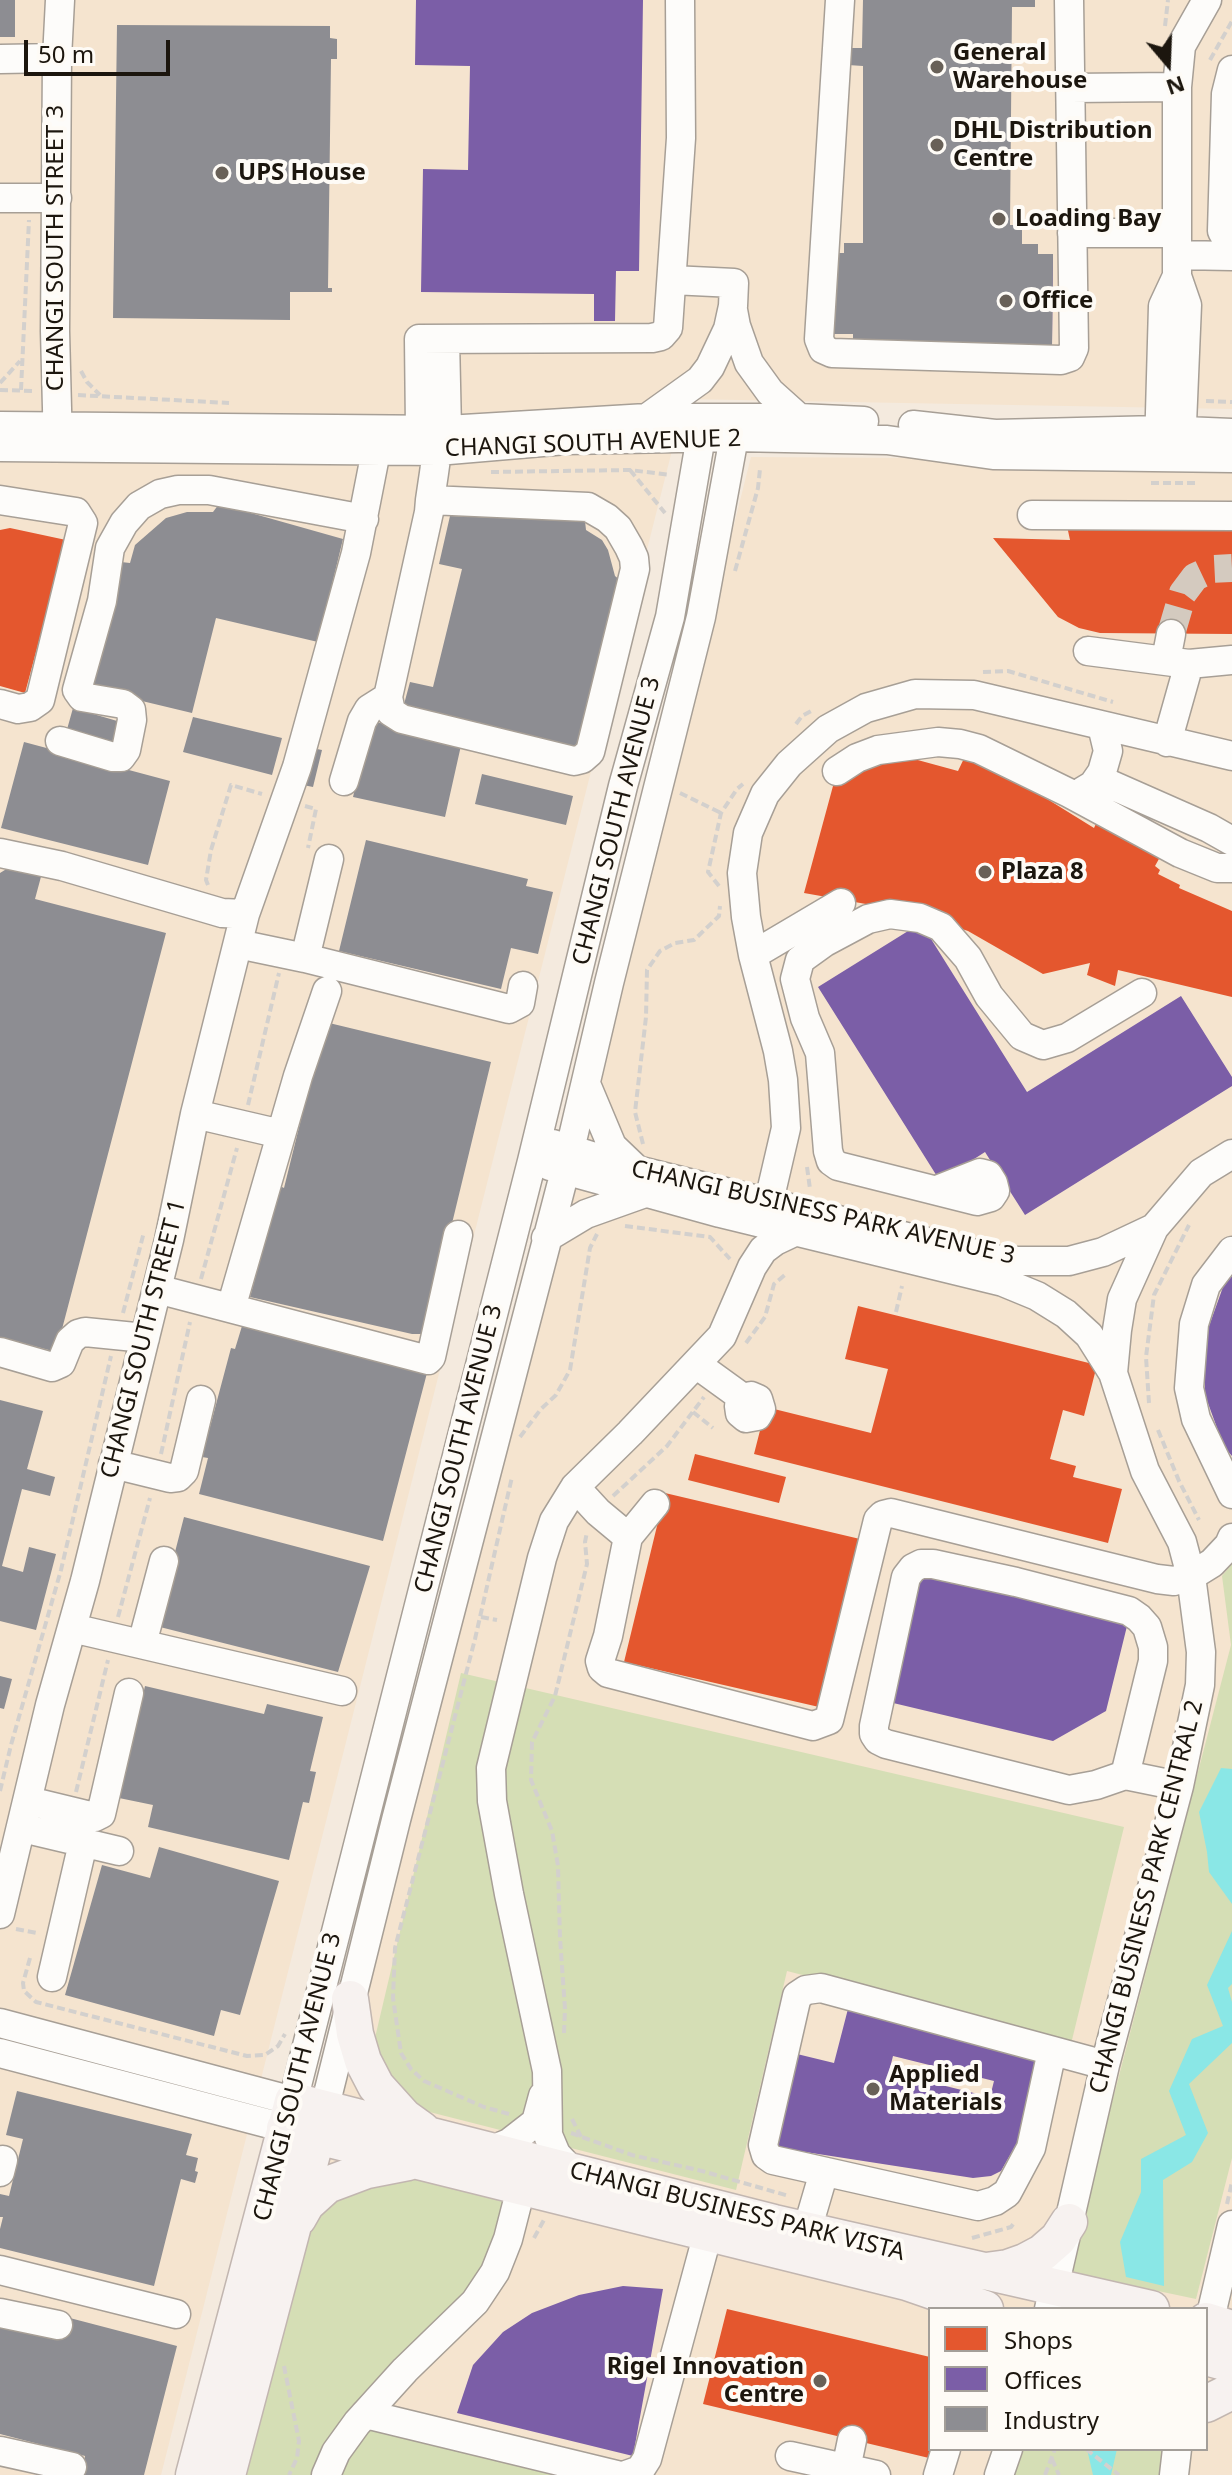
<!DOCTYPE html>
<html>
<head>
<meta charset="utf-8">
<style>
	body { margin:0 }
	#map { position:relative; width:1232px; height:2475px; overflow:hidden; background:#f4eade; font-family:"Noto Sans",sans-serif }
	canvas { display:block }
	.legend { position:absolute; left:928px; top:2307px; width:280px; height:144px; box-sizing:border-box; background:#fefbf6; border:2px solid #a49f99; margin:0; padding:10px 14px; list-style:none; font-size:24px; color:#1c160e }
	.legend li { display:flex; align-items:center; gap:16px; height:40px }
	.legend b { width:40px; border:2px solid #a49f99 }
	.north { position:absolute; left:1128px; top:24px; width:80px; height:80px; -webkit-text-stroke:6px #fefbf6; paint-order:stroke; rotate:161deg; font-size:22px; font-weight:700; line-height:32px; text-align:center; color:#1c160e }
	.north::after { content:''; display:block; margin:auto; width:28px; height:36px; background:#1c160e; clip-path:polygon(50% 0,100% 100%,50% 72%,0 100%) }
	.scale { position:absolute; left:24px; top:40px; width:146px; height:36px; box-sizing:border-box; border:4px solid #1c160e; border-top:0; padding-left:10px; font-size:24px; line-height:28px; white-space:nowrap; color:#1c160e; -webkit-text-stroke:6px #fefbf6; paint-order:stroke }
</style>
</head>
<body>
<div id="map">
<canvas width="1232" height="2475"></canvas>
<ul class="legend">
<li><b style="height:22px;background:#e4572e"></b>Shops</li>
<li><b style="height:22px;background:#7b5ea7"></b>Offices</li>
<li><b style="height:22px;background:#8d8d92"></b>Industry</li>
</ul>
<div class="north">N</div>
<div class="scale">50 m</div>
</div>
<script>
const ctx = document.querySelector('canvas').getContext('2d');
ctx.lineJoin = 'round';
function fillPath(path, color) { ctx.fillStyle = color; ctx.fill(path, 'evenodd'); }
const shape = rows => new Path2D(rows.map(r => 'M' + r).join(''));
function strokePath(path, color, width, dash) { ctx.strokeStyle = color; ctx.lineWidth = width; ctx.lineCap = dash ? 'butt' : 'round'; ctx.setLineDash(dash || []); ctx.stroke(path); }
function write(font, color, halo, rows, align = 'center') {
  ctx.font = font + ' "Noto Sans",sans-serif'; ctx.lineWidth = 8; ctx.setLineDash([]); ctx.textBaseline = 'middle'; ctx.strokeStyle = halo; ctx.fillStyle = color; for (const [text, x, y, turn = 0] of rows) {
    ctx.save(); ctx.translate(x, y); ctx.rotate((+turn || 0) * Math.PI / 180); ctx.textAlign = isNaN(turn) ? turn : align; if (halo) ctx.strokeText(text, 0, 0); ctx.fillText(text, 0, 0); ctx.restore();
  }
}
fillPath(shape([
	[0,0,1232,0,1232,409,685,399,161,2475,0,2475],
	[751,457,1232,460,1232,2475,244,2475],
	[930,2309,1206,2309,1206,2449,930,2449]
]), '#f5e4cf');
fillPath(shape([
	[1232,1564,1232,2158,1196,2299,1068,2272,1231,1645,1222,1576],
	[461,1673,1124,1827,1071,2044,787,1971,736,2190,402,2105,374,2042],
	[367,2170,519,2187,495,2272,357,2422,576,2475,228,2475,291,2233],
	[1010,2449,1177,2449,1174,2475,1001,2475]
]), '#d5deb5');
fillPath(shape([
	[1221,1768,1232,1769,1232,1904,1209,1872,1207,1852,1199,1812],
	[1232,1931,1232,1984,1228,1988,1232,2002,1232,2043,1189,2084,1208,2133,1192,2162,1163,2180,1164,2286,1126,2277,1120,2242,1141,2192,1141,2159,1186,2135,1169,2091,1192,2039,1223,2026,1207,1985],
	[1087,2449,1117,2449,1111,2475,1093,2475]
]), '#8ae7e6');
fillPath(shape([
	[1232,524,1232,634,1100,633,1079,628,1058,617,993,538,1070,540,1067,526],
	[10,528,66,540,25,693,0,686,0,530],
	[881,750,958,771,968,750,1094,828,1105,805,1169,841,1155,866,1160,870,1158,874,1180,885,1179,888,1232,911,1232,997,1118,970,1115,986,1087,975,1090,963,1043,974,968,931,911,912,804,893,833,786],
	[858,1306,1097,1365,1084,1416,1063,1410,1050,1459,1076,1466,1073,1477,1122,1489,1108,1543,754,1454,766,1407,871,1433,888,1369,845,1359],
	[695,1454,786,1477,779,1503,688,1480],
	[665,1493,860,1539,819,1707,624,1662],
	[727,2309,930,2357,932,2449,929,2458,703,2404]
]), '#e4572e');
fillPath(shape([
	[416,0,643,0,639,271,616,271,615,321,594,321,594,294,421,292,423,169,468,170,470,66,415,65],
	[1053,255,1052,345,959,345,962,257],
	[921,923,1027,1092,1181,996,1232,1077,1232,1086,1025,1215,985,1152,940,1181,818,987],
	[1232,1276,1232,1456,1224,1447,1205,1395,1204,1340,1223,1287],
	[921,1572,1128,1622,1106,1711,1053,1741,889,1702],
	[849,2005,1044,2054,1018,2141,1001,2171,991,2176,973,2178,773,2147,797,2054,834,2063],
	[893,2056,994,2081,990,2097,889,2072],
	[623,2286,663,2289,633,2456,457,2413,473,2365,503,2332,532,2313,579,2295]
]), '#7b5ea7');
fillPath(shape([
	[0,0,15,0,15,37,0,37],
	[863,0,1035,0,1035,7,1012,7,1010,225,1022,225,1022,244,1038,244,1038,254,1053,254,1052,345,853,344,853,334,829,334,830,253,844,253,844,243,863,243,863,66,848,65,849,48,862,48],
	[117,25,330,26,330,38,337,39,337,59,331,59,328,288,332,288,332,292,290,292,290,320,113,318],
	[219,504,343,539,318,642,216,618,192,713,92,689,121,562,130,563,135,545,166,518,187,512,213,512],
	[450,516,585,521,586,530,602,540,608,550,615,576,621,581,577,749,403,708,410,682,433,687,462,569,439,564],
	[73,708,124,723,117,747,66,733],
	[193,717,282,738,272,775,183,752],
	[371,721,462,741,445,817,353,797],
	[24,742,170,781,148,865,1,828],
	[312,748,322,750,313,787,303,785],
	[482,774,573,796,566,825,475,804],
	[366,840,528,879,526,886,553,892,538,954,511,948,501,989,339,951],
	[13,865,42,873,35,899,166,933,56,1352,0,1337,0,873],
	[325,1022,491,1062,427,1327,422,1334,412,1334,250,1297,280,1186,284,1188],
	[242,1326,427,1373,383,1541,199,1494,208,1458,202,1457,231,1348,235,1349],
	[0,1400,43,1411,27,1469,55,1477,50,1496,22,1489,2,1566,23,1572,29,1547,56,1554,36,1630,0,1621],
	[184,1517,370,1566,338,1672,156,1626],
	[0,1676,12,1679,4,1709,0,1708],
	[145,1686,264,1714,267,1704,323,1717,310,1771,316,1772,309,1803,303,1802,289,1860,148,1827,153,1805,119,1798],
	[159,1847,279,1881,240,2015,221,2010,214,2036,65,1995,102,1865,150,1878],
	[17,2091,192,2134,186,2155,198,2158,195,2171,198,2172,195,2183,181,2179,154,2286,0,2248,0,2229,3,2217,0,2217,0,2194,9,2196,23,2139,6,2135],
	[66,2317,177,2346,144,2475,81,2475,85,2456,0,2434,0,2323]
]), '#8d8d92');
strokePath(shape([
	[1171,634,1183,593,1195,577,1212,569,1232,568]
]), '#d4cabf', 28, [28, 14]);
const minor = shape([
	[840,0,819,339,823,349,832,353,1061,360,1070,357,1074,348,1069,0],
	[0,59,57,58],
	[1232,70,1226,94,1222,231,1227,240,1232,242],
	[1071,88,1177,87],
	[0,198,57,198],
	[1072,233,1177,233],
	[1177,255,1232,256],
	[733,310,736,326,749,363,770,392,799,418],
	[445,339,447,430],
	[647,418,700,380,710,367,728,329,733,306,734,283,672,280],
	[913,425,995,434,1160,430,1232,433],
	[0,426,447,430,647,418,799,418,864,421],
	[420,429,419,339,652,338,661,336,668,328,681,138,680,0],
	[0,447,437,451,566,440,734,437,887,440,993,455,1232,458],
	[58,447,55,331,57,58,60,0],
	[1159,448,1163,306,1177,276],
	[1181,448,1187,305,1177,276,1177,87,1181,46,1207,0],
	[0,500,76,512,83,523,40,700,30,707,18,709,0,704],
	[430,500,588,507,607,518,618,528,629,547,634,558,635,569,590,752,582,759,574,761,402,719,391,712,388,697,429,512,430,500,434,473,437,451],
	[1032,515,1232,516],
	[1088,651,1189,664,1232,660],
	[1166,660,1171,634],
	[60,741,113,757,121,757,126,750,132,720,131,710,123,704,82,697,77,690,102,601,110,548,124,523,139,506,160,494,178,490,209,490,364,519],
	[1167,742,1189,664],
	[837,771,857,758,878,750,938,742,960,744,979,749,1069,793,1180,853,1217,868,1232,868],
	[1098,779,1209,828,1232,841],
	[344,781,362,721,369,709,388,697],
	[1083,791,1093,785,1102,772,1108,751,1102,726],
	[0,853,62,866,222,913,245,914],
	[238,944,305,958,509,1009,520,1003,523,986],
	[753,955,841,903],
	[305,958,329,859],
	[586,1084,612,1146,635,1168],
	[195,1114,281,1134],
	[553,1144,637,1170,1004,1261,1069,1261,1103,1252,1154,1228],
	[550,1166,720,1213,1003,1282,1037,1296,1066,1314,1089,1335,1113,1373],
	[937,1190,980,1173,988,1175,993,1183,995,1191,991,1197,977,1201,838,1166,831,1161,828,1151,820,1053,805,1018,795,979,800,960,825,942,868,919,890,914,920,918,941,927,968,958,989,996,1022,1036,1043,1045,1067,1038,1142,993],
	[769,1201,786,1128,783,1080,778,1051,753,955,746,917,742,873,748,833,765,794,789,764,828,729,866,708,915,694,974,695,1232,756],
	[546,1238,586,1214,645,1193],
	[1232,1251,1206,1285,1194,1324,1189,1388,1196,1419,1232,1494],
	[157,1289,428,1360,431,1357,458,1235],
	[231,1308,298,1076,327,991],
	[0,1352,52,1367,61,1363,70,1341,78,1334,85,1332,145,1338],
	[696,1364,743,1398,751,1396,758,1399,761,1409,757,1416,746,1418,740,1413,739,1406,743,1398],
	[113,1464,170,1478,178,1477,184,1471,201,1400],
	[575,1487,598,1512,628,1537],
	[655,1504,628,1537,608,1636,600,1661,602,1668,608,1673,813,1726,829,1720,878,1520,883,1515,891,1513,1157,1579,1174,1581,1191,1576,1212,1563,1229,1545,1232,1538],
	[72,1628,342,1691],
	[142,1644,164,1561],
	[1125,1775,1153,1661,1153,1647,1147,1627,1139,1618,1129,1611,1016,1582,933,1564,921,1564,913,1568,906,1577,874,1726,874,1734,878,1740,886,1744,1069,1790,1096,1785,1125,1775,1179,1786],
	[29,1801,95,1817,101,1814,129,1693],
	[22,1828,119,1851],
	[0,1914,50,1705,85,1581,169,1240,195,1114,245,914,297,767,356,553,376,451],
	[52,1977,83,1843],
	[0,2023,293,2101,532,1161,623,786,670,617,704,419],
	[1052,2051,1031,2148,1007,2193,995,2201,978,2206,773,2160,766,2155,763,2145,797,1996,806,1990,821,1988,1105,2065],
	[0,2053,285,2128],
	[324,2110,396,1820,565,1171,609,983,701,617,734,437,735,419],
	[492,2150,509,2143,536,2122,543,2096],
	[572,2171,556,2154,548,2135,547,2071,509,1894,492,1801,491,1768,542,1558,554,1521,575,1487,630,1433,722,1336,752,1267,763,1250,775,1241,794,1232],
	[0,2172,3,2160],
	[807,2230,824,2172],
	[0,2270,176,2314],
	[1049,2309,1105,2065,1179,1786,1200,1685,1201,1652,1191,1576,1182,1542,1145,1471,1113,1373,1117,1330,1122,1299,1154,1228,1201,1173,1232,1154],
	[0,2313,58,2325],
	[1206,2336,1232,2225],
	[365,2414,617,2475],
	[0,2451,72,2467],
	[790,2456,876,2475],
	[846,2469,852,2440],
	[326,2475,336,2452,357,2423,405,2370,475,2302,495,2272,508,2239,518,2200,523,2168],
	[626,2475,640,2470,647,2459,708,2233],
	[938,2475,946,2449],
	[999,2475,1008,2449],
	[1174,2475,1177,2449]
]);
const major = shape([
	[350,1999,355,2034,363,2061,376,2086,404,2117,422,2130],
	[285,2128,907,2282,985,2309],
	[298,2218,306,2204,327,2185,367,2170,408,2162],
	[986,2271,1008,2268,1025,2262,1042,2253,1058,2239,1069,2222],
	[1206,2321,1232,2329],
	[1206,2357,1232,2364],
	[1206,2404,1232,2391],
	[194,2475,293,2101,774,2223,1151,2309],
	[227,2475,323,2112]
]);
strokePath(minor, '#a79f96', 31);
strokePath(major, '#c2b6b0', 39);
strokePath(shape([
	[1165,26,1168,0],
	[1210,60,1232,21],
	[81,371,87,382,100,395],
	[0,383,20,361],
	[0,390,34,391],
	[21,390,29,220],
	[78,395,229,403],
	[1206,401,1232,402],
	[630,470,665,513],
	[491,472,630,470,670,475],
	[1151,483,1198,483],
	[735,571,758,488,760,469],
	[983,672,1008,671,1113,702],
	[796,724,802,716,813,710],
	[680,793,721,813],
	[305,806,316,809,308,848],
	[208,885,206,880,211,850,231,785,262,794],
	[719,886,708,872,721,813,737,789,743,784],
	[248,1105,279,973],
	[643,1144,635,1112,646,1017,647,970,660,951,675,943,694,940,719,916,720,906],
	[807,1167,810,1189],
	[625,1226,710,1237,730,1259],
	[201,1279,237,1148],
	[896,1312,902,1286],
	[123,1313,144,1232],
	[746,1343,765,1317,774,1284,786,1274],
	[1149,1403,1146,1357,1154,1295,1189,1225],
	[693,1412,713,1428],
	[1158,1430,1179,1481,1199,1520],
	[520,1437,541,1409,556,1395,570,1370,590,1248,597,1234],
	[161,1454,190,1322],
	[613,1496,667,1446,704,1397],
	[118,1617,150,1498],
	[481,1617,497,1620],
	[0,1791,11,1745,61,1570,111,1356],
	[76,1792,108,1660],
	[16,1929,37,1933],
	[30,1958,23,1983,24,1991,36,2002,247,2056,265,2055,278,2046,285,2034],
	[564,2033,565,2009,560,1938,558,1866,552,1831,531,1780,532,1742,555,1696,587,1564,585,1542,587,1532],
	[509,2114,484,2107,424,2081,411,2069,401,2053,393,1998,395,1948,475,1639,512,1477],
	[572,2119,581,2137],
	[571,2133,632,2155,702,2171,789,2196],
	[1227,2204,1232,2182],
	[534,2238,545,2218],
	[972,2238,1011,2227,1014,2223],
	[284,2366,299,2441,297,2458,289,2475],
	[1086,2449,1119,2475],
	[1052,2459,1059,2475],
	[1045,2475,1055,2449]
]), '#d3d0cd', 4, [8, 4]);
strokePath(minor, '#fdfcfa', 28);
strokePath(major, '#f7f2f0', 36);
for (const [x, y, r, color] of [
	[937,67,8,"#686057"],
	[937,145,8,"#686057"],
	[222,173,8,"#686057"],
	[999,219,8,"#686057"],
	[1006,301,8,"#686057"],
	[985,872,8,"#686057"],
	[873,2089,8,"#686057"],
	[820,2381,8,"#686057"]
]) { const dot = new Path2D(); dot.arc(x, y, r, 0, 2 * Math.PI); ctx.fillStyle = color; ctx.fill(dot); strokePath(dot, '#fefbf6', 3); }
write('bold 24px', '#1c160e', '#fefbf6', [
	["General",953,53],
	["Warehouse",953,81],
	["DHL Distribution",953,131],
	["Centre",953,159],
	["UPS House",238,173],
	["Loading Bay",1015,219],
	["Office",1022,301],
	["Plaza 8",1001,872],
	["Applied",889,2075],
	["Materials",889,2103],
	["Rigel Innovation",804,2367,"right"],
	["Centre",804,2395,"right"]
], 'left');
write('24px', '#1c160e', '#fefbf6', [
	["CHANGI SOUTH STREET 3",56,248,-90],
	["CHANGI SOUTH AVENUE 2",593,444,-2],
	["CHANGI SOUTH AVENUE 3",617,821,-76],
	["CHANGI BUSINESS PARK AVENUE 3",823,1213,13],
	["CHANGI SOUTH STREET 1",144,1339,-76],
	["CHANGI SOUTH AVENUE 3",459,1449,-76],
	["CHANGI BUSINESS PARK CENTRAL 2",1147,1897,-76],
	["CHANGI SOUTH AVENUE 3",298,2077,-76],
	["CHANGI BUSINESS PARK VISTA",737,2212,14]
]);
</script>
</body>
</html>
